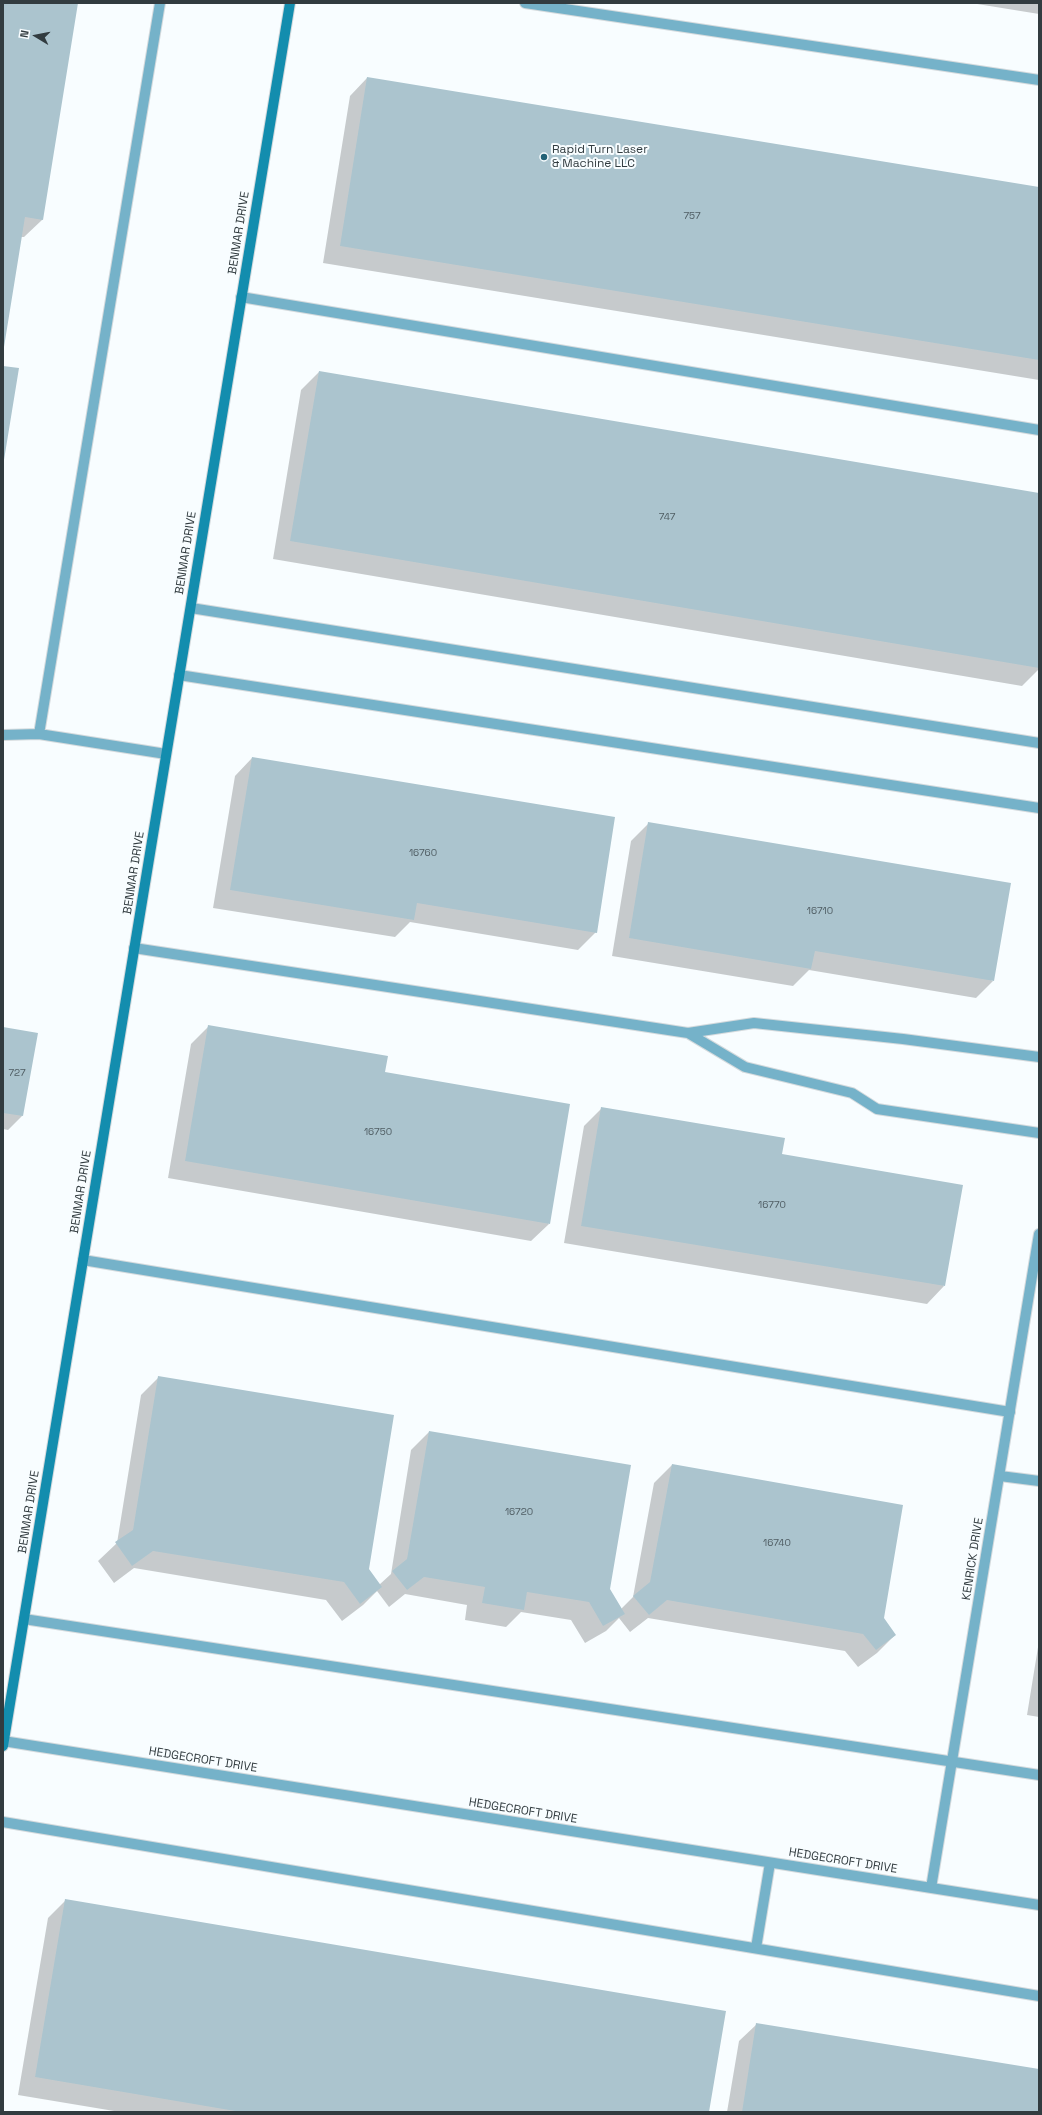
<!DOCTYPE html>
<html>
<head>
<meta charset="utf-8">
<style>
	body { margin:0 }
	#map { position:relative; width:1042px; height:2115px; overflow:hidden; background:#f8fdff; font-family:"Space Grotesk",sans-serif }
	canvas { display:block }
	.frame { position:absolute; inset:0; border:4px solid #323c40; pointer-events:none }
	.north { position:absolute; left:16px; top:16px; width:40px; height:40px; -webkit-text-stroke:3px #f8fdff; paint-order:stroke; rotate:280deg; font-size:11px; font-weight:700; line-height:16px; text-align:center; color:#323c40 }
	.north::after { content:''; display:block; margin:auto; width:14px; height:18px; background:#323c40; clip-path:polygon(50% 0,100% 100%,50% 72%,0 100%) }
</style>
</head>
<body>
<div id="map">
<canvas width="1042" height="2115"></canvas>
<div class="frame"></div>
<div class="north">N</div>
</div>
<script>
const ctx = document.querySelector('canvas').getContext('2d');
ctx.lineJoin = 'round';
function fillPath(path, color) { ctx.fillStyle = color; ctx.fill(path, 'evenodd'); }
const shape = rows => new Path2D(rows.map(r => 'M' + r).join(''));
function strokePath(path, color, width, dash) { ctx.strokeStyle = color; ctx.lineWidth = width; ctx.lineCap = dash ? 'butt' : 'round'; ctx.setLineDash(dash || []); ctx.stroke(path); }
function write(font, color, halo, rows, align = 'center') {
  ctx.font = font + ' "Space Grotesk",sans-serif'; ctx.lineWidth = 4; ctx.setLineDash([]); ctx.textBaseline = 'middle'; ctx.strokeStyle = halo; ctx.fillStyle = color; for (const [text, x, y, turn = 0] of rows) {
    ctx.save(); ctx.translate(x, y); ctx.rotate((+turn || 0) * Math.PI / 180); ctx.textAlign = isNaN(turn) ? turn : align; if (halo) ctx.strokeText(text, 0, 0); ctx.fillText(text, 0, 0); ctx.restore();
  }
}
fillPath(shape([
	[3,3,77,3,42,220,24,237,20,237,3,345],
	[971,3,1039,3,1039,14],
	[367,78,1039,188,1039,380,323,263,350,96],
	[319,372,1039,494,1039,669,1022,686,273,559,301,390],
	[252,758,596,932,578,950,410,922,395,937,213,908,235,776],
	[649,823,993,981,976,998,809,970,793,986,612,956,631,841],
	[209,1026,384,1072,549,1224,531,1241,168,1178,191,1044],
	[3,1028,22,1116,8,1130,3,1129],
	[602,1108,781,1155,944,1286,927,1304,564,1243,584,1126],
	[159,1377,368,1569,379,1585,391,1574,411,1450,429,1432,609,1589,621,1609,633,1597,654,1483,672,1465,883,1618,895,1635,877,1653,858,1667,845,1651,648,1618,630,1632,619,1618,606,1631,585,1643,571,1620,521,1612,506,1627,465,1620,467,1605,405,1594,389,1607,377,1591,363,1605,342,1621,326,1600,134,1568,114,1583,98,1561,117,1543,141,1395],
	[1039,1641,1039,1717,1027,1715],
	[66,1900,708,2112,120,2112,18,2095,48,1918],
	[757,2024,1039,2070,1039,2112,727,2112,739,2041]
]), '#0003');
fillPath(shape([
	[3,3,78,3,43,220,25,217,4,347],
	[367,77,1039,187,1039,360,340,246],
	[3,366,19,368,4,460,3,460],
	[319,371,1039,493,1039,668,290,541],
	[252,757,615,817,597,933,417,903,414,920,230,890],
	[648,822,1011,883,994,981,815,951,811,969,629,938],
	[208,1025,388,1056,385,1072,570,1104,550,1224,185,1161],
	[3,1027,38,1033,23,1116,3,1113],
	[601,1107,785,1138,782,1154,963,1185,945,1286,581,1226],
	[158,1376,394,1415,369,1569,382,1587,360,1604,344,1582,153,1551,132,1566,115,1542,133,1530],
	[429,1431,631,1465,610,1589,625,1614,603,1626,589,1602,527,1592,524,1610,482,1603,485,1587,424,1577,407,1590,392,1571,407,1559],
	[672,1464,903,1505,884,1618,896,1635,876,1650,863,1634,667,1600,649,1615,633,1596,650,1582],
	[65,1899,726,2011,709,2112,241,2112,35,2077],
	[756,2023,1039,2069,1039,2112,742,2112]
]), '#abc4ce');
const lane = shape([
	[525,3,1039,80],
	[241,297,1039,430],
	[191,608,1039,743],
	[179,675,1039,808],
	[39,734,160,3],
	[3,735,39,734,166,754],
	[134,948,688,1033,754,1023,903,1039,1039,1057],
	[688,1033,745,1067,852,1093,877,1109,1039,1133],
	[83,1260,1010,1412],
	[1000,1476,1039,1481],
	[24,1619,1039,1775],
	[3,1822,1039,1996],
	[756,1948,770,1863]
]);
const street = shape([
	[3,1741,1039,1905],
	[931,1888,1039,1234]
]);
const secondary = shape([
	[3,1746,290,3]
]);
strokePath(lane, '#d4dadd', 12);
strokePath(street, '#d4dadd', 12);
strokePath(secondary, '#d4dadd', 12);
strokePath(lane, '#75b2c9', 10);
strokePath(street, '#75b2c9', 10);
strokePath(secondary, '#138dae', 10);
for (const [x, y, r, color] of [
	[544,157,4,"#226277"]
]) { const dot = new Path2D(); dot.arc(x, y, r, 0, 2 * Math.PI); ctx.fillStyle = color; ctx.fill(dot); strokePath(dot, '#f8fdff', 1.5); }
write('10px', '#505e64', null, [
	["757",692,216],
	["747",667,517],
	["16760",423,853],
	["16710",820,911],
	["727",17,1073],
	["16750",378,1132],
	["16770",772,1205],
	["16720",519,1512],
	["16740",777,1543]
]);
write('12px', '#323c40', '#f8fdff', [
	["Rapid Turn Laser",552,150],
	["& Machine LLC",552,164]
], 'left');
write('12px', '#323c40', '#f8fdff', [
	["BENMAR DRIVE",239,233,-81],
	["BENMAR DRIVE",186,553,-81],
	["BENMAR DRIVE",134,873,-81],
	["BENMAR DRIVE",81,1192,-81],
	["BENMAR DRIVE",29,1512,-81],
	["KENRICK DRIVE",973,1559,-81],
	["HEDGECROFT DRIVE",203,1760,9],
	["HEDGECROFT DRIVE",523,1811,9],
	["HEDGECROFT DRIVE",843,1861,9]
]);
</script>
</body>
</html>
